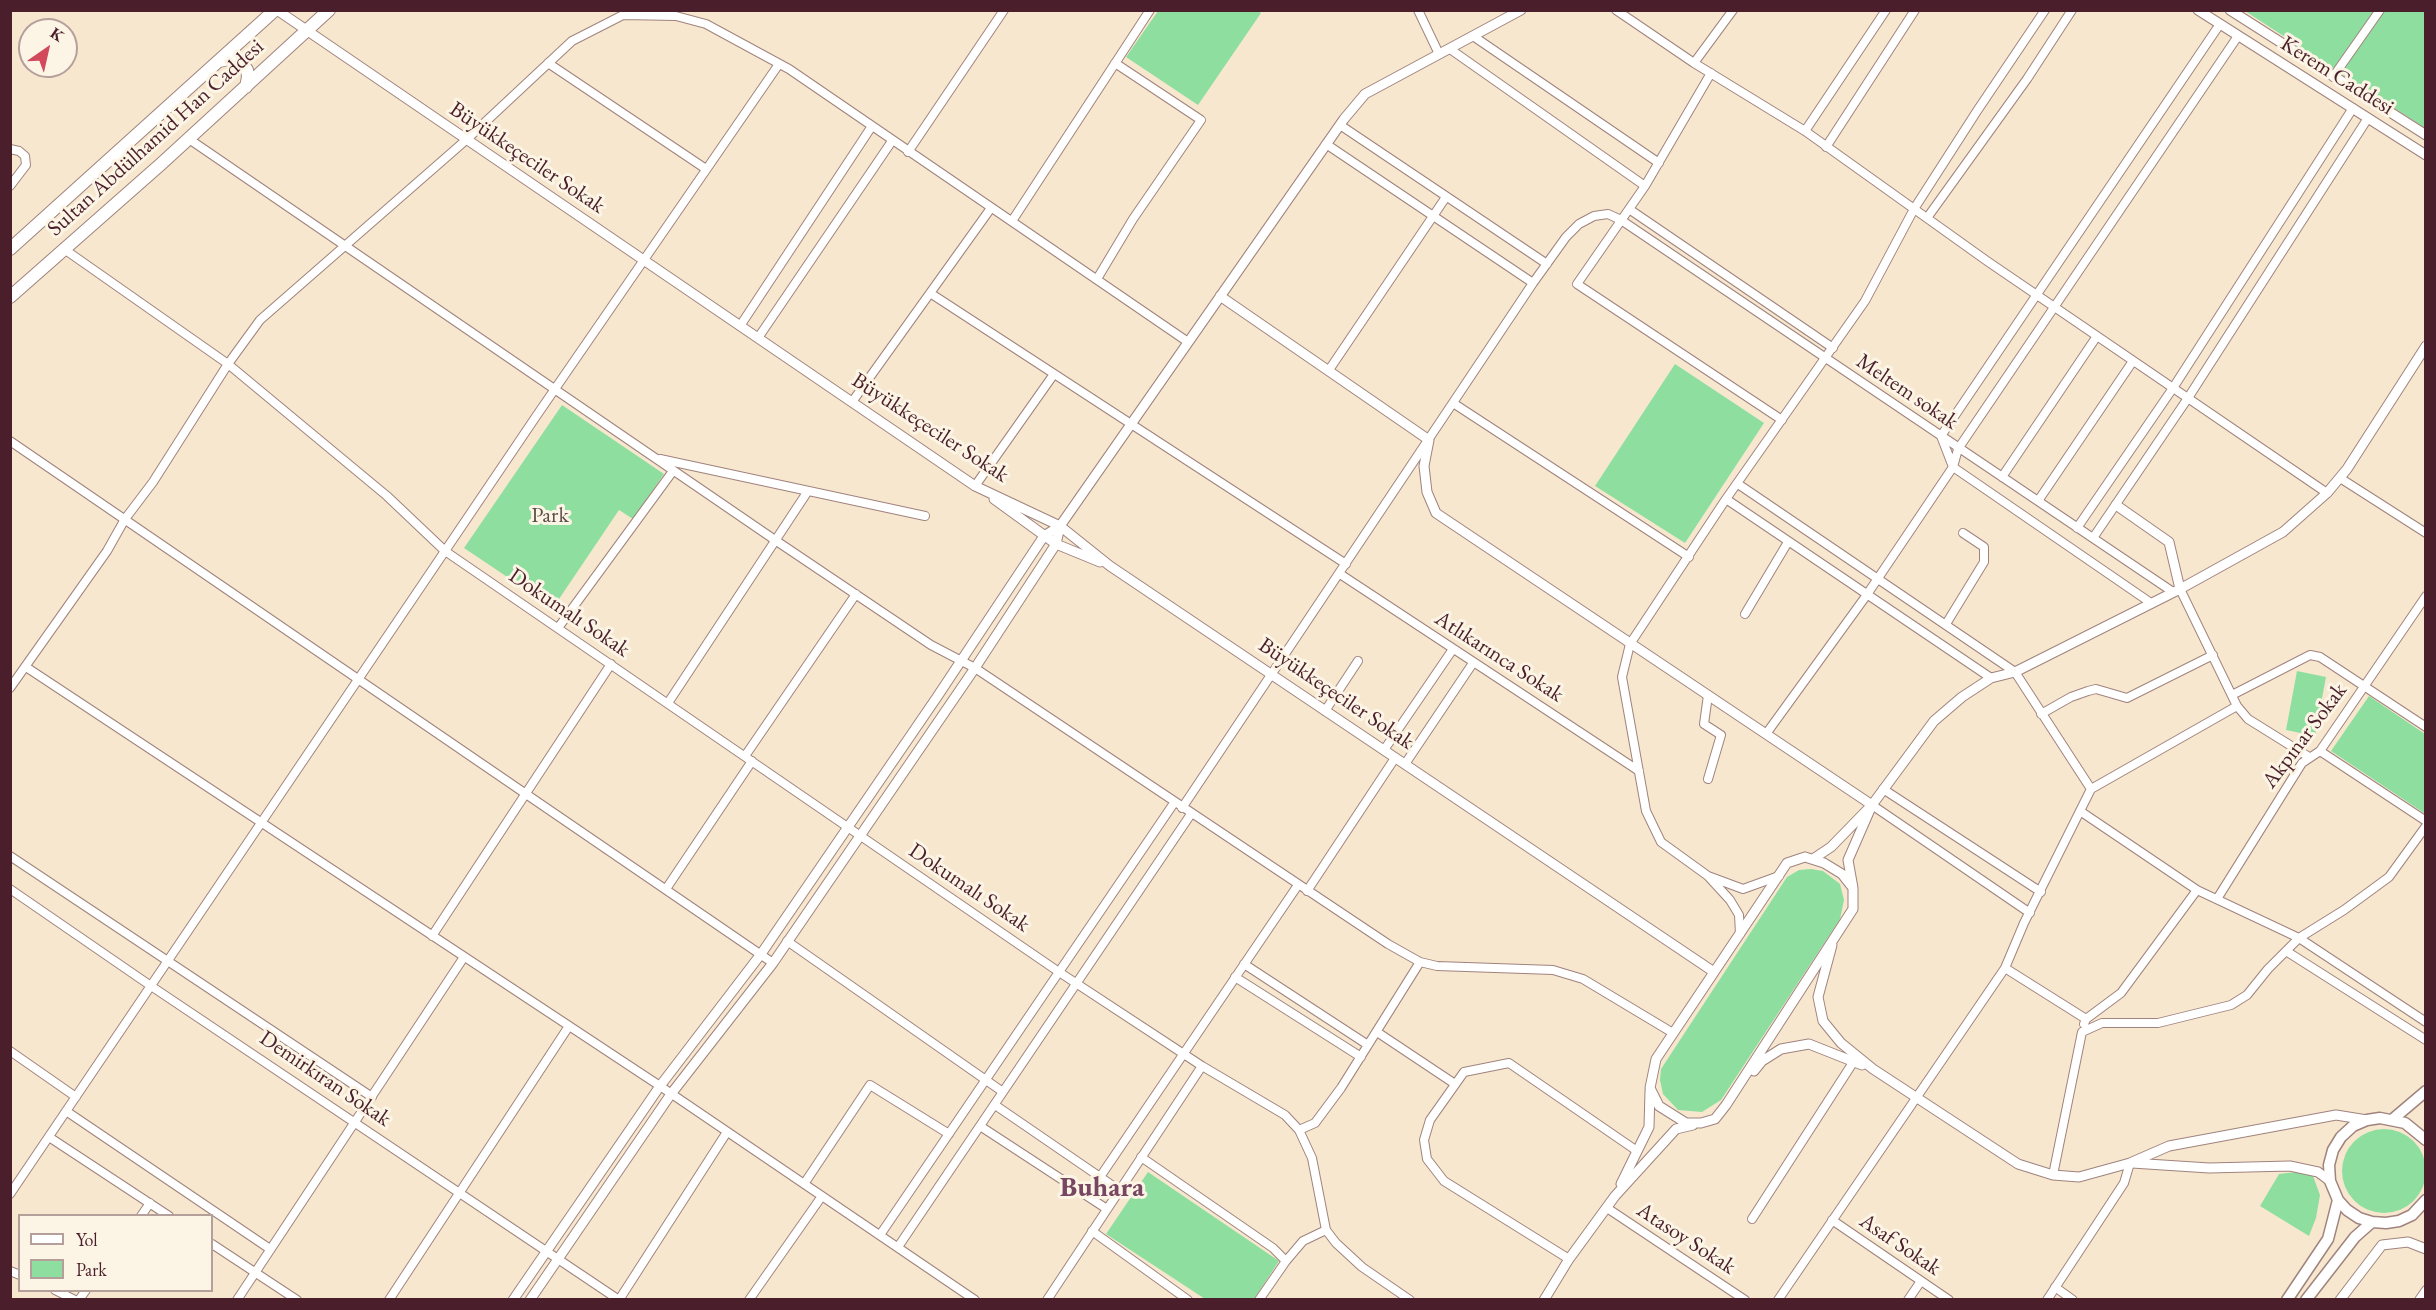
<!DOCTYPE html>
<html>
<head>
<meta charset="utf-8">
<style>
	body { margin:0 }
	#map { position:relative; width:2436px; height:1310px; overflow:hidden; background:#f7e7cf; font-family:"EB Garamond",serif }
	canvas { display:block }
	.frame { position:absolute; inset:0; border:12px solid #4a1f2b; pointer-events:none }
	.legend { position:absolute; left:18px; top:1214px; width:195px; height:78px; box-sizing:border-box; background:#fcf5e5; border:2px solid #b59f9b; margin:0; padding:8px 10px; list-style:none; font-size:18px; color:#4a1f2b }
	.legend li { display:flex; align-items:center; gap:12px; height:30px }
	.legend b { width:30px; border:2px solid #b59f9b }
	.north { position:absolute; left:18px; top:18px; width:60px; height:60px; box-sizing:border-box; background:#fcf5e5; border:2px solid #b59f9b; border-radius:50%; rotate:34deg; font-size:16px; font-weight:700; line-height:24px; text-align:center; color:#4a1f2b }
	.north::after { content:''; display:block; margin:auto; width:21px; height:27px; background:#d1495b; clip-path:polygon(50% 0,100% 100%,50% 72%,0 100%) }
</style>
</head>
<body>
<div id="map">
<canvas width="2436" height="1310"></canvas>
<div class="frame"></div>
<ul class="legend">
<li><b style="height:8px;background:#fff"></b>Yol</li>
<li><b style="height:16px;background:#8edf9f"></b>Park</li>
</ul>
<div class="north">K</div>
</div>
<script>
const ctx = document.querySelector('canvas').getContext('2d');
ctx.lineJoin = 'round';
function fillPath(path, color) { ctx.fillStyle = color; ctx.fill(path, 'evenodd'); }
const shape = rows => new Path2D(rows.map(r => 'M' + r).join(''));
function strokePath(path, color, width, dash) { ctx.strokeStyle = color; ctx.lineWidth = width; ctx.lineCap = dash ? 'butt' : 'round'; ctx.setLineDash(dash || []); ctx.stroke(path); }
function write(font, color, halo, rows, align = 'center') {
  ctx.font = font + ' "EB Garamond",serif'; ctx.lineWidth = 6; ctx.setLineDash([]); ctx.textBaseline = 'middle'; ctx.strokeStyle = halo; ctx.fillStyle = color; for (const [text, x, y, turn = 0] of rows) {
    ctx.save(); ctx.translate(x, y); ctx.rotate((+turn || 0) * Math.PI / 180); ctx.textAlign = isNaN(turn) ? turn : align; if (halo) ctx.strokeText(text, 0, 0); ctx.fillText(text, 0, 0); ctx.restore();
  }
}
fillPath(shape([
	[1256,10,1261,13,1198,105,1126,57,1158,11],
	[2245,11,2425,11,2425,128],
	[1675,364,1764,423,1685,543,1595,486],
	[562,405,664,474,633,519,619,510,559,599,561,613,464,548],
	[2297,671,2326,677,2315,736,2286,730],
	[2369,696,2425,734,2424,813,2331,751],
	[1811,869,1823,871,1840,884,1844,900,1840,919,1721,1100,1702,1112,1678,1110,1663,1094,1660,1080,1661,1069,1787,877,1799,870],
	'2342 1171a42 42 0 1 1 84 0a42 42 0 1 1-84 0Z',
	[1148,1172,1279,1261,1254,1299,1205,1299,1106,1234],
	[2296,1172,2313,1176,2320,1195,2316,1218,2309,1236,2260,1206,2279,1174]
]), '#8edf9f');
const minor = shape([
	[1418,10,1439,54],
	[1616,10,1694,63,1805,131,1987,261,2327,493],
	[1473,36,1659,163],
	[1450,49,1645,186],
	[548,63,706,169],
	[1694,63,1733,10],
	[1711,73,1645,186,1577,284,1782,420],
	[2333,77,2380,10],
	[1340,125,1547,264],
	[1805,131,1886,10],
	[189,139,775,540,931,645,975,668,1388,944,1420,962,1437,966,1553,970,1583,979,1673,1033],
	[1326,144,1533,283],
	[1826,147,1915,10],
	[10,149,19,151,25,156,26,165,10,186],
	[908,152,1004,10],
	[1629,209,1833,348],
	[1927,218,2027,79,2072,10],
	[1012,221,1150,10],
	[64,249,228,364,387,496,445,551,1059,972,1202,1066,1285,1115,1299,1130,1312,1158,1326,1230,1336,1243,1362,1267,1410,1300],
	[1097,279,1133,219,1201,120,1115,63],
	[930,293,1346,564],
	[740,326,872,126],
	[758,338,892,141],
	[1329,370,1446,197],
	[852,402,991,208],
	[1453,403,1689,557],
	[10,441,773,963],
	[660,459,925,516],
	[2002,477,2097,336],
	[2340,478,2426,533],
	[1738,484,2015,672,2091,789,2237,706,2180,589],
	[975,486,1054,374],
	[1726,499,1991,678],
	[2038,501,2133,361],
	[2077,528,2173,388,2353,108],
	[2093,538,2188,398,2368,118],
	[1340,574,1639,771],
	[2151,603,1953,467,1958,449,2238,36],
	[1745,614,1788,542],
	[1946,624,1984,562,1984,547,1963,533],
	[558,628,673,471],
	[26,667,660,1086,975,1300],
	[10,688,107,551,125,519,153,482,228,364,260,320,466,140,572,41,623,15,676,16,706,24,789,69,1188,342],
	[1708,695,1704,724,1721,735,1708,779],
	[2232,695,2310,655,2320,657,2426,727],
	[668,703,808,491],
	[2237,706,2248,719,2309,757],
	[1325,711,1358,661],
	[2041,714,2071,697,2088,691,2096,689,2127,698,2213,655],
	[1766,734,1866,596,1953,467,1941,436,2220,24],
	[1384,750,1453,649],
	[2320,751,2426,821],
	[745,756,856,594],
	[1405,764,1473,663],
	[1883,789,2041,892],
	[1872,805,2030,913],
	[1182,808,1533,283,1566,237,1579,224,1594,216,1608,214,1621,220,2173,592],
	[2080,811,2197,890,2299,938,2426,1022],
	[10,856,372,1097],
	[1708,876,1661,842,1646,811,1622,677,1630,644,1726,499,1865,301,1914,209,1977,111,2045,10],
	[10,889,151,986,619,1300,727,1132],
	[666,889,752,761],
	[1307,891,1395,758],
	[2217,899,2302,763,2320,751,2426,596],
	[1740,934,1739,915,1730,900,1708,876,1743,889,1779,876],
	[432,936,611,664],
	[787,941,1003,1092],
	[2286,951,2426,1040],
	[1244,964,1368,1045],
	[2005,968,2086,1019,2084,1024],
	[1235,977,1361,1057],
	[2086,1019,2121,993,2197,890],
	[1377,1032,1455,1084],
	[10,1051,76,1097],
	[995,1105,1119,1190],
	[66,1111,270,1249],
	[980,1126,1107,1209],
	[1299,1130,1315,1123,1341,1088,1420,962],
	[49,1137,169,1216],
	[1141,1157,1273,1248,1286,1261],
	[2053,1175,2082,1032,2102,1023,2158,1023,2231,1005,2247,995,2268,969,2299,938,2344,910,2389,877,2426,826],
	[1100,1177,1298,885],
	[804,1184,870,1085,949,1134],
	[10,1194,537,415,779,64],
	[1607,1208,1745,1300],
	[141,1216,150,1203],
	[1752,1219,1854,1061],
	[1832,1220,1949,1300],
	[1092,1231,1188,1300],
	[880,1235,1174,803],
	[212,1244,297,1300],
	[898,1247,1191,814],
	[1569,1259,1444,1181,1427,1159,1424,1140,1430,1120,1464,1072,1509,1063,1637,1151],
	[10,1271,20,1275],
	[2055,1287,2073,1300],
	[55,1290,75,1300],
	[79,1300,86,1290],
	[237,1300,464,957],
	[389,1300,569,1026],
	[749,1300,822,1196],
	[1047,1300,1202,1066],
	[1259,1300,1286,1261,1303,1241,1326,1230],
	[1778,1300,2005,968,2024,923,2091,789],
	[1908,1300,1921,1281],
	[2047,1300,2124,1183,2130,1163],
	[2419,1300,2426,1290]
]);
const tertiary = shape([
	[277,10,975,486,1060,526,1110,566,1714,972],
	[2198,10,2426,155],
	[2230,10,2426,135],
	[1220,296,1429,440,1424,466,1427,492,1436,513,1872,805],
	[994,499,1056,544,1100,562],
	[2116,505,2169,542,2180,589],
	[1805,857,1824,863,1842,874,1853,888,1853,909,1726,1105,1715,1119,1701,1123,1686,1123,1659,1106,1650,1088,1656,1059,1787,863,1805,857],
	[1813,859,1831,847,1868,809],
	[1853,888,1848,860,1872,805,1934,721,1962,697,1991,678,2015,672,2180,589,2283,532,2327,493,2347,469,2426,346],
	[1832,945,1818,997,1823,1021,1841,1043,1873,1069,2018,1164,2053,1175,2079,1177,2130,1163,2169,1146,2336,1115,2367,1120],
	[1754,1071,1762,1061,1781,1049,1809,1044,1862,1065],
	[2132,1163,2209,1168,2290,1166,2318,1172,2330,1181],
	[1621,1184,1649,1127,1650,1091],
	[513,1300,660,1086,761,954,937,697,1044,536,1060,526],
	[530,1300,671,1094,773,963,975,668,1056,544,1060,526,1344,119,1365,94,1521,10],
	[1544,1300,1569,1259,1615,1196,1676,1129,1693,1125],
	[2340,1300,2382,1245,2408,1242,2426,1249]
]);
const secondary = shape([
	[2393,1119,2426,1091],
	[2426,1140,2405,1123,2380,1118,2367,1120,2353,1126,2341,1137,2333,1150,2329,1165,2330,1181,2338,1200,2347,1210,2359,1218,2372,1222,2386,1223,2399,1221,2412,1215,2426,1200],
	[2287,1300,2328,1239,2338,1200],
	[2306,1300,2355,1237,2372,1222]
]);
const primary = shape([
	[219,61,234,58,241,62,247,70,248,77,246,87],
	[10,249,275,10],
	[10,297,161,164,329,10]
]);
strokePath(minor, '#a0837d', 10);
strokePath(tertiary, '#a0837d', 11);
strokePath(secondary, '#a0837d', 13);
strokePath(primary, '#a0837d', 14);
strokePath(minor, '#fff', 8);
strokePath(tertiary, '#fff', 9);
strokePath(secondary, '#fff', 10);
strokePath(primary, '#fff', 12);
write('22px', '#4a1f2b', '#fcf5e5', [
	["Kerem Caddesi",2337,76,32],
	["Sultan Abdülhamid Han Caddesi",156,138,-42],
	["Büyükkeçeciler Sokak",527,158,34],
	["Meltem sokak",1907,392,34],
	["Büyükkeçeciler Sokak",930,428,33],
	["Dokumalı Sokak",569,613,34],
	["Atlıkarınca Sokak",1499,657,33],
	["Büyükkeçeciler Sokak",1336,694,34],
	["Akpınar Sokak",2305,736,-53],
	["Dokumalı Sokak",969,888,34],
	["Demirkıran Sokak",325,1079,34],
	["Atasoy Sokak",1686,1239,33],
	["Asaf Sokak",1900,1245,34]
]);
write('22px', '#5b4f48', '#fcf5e5', [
	["Park",550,516]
]);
write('bold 28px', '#774661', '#fcf5e5', [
	["Buhara",1102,1188]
]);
</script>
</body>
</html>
